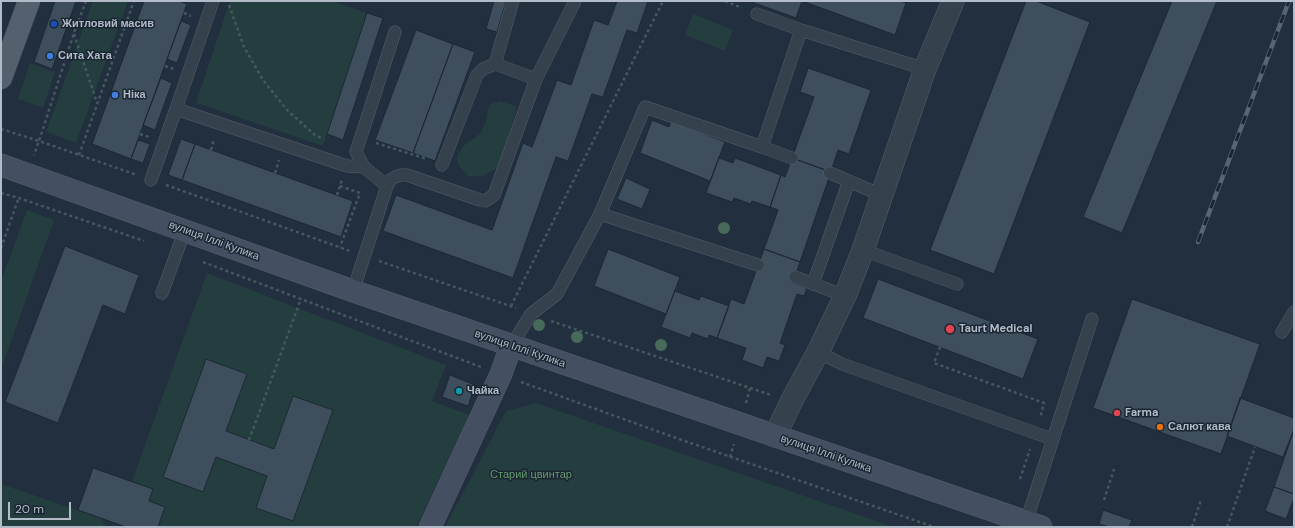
<!DOCTYPE html>
<html>
<head>
<meta charset="utf-8">
<style>
	body { margin:0 }
	#map { position:relative; width:1295px; height:528px; overflow:hidden; background:#222f3e; font-family:"DM Sans",sans-serif }
	canvas { display:block }
	.frame { position:absolute; inset:0; border:2px solid #b2bcc9; pointer-events:none }
	.scale { position:absolute; left:8px; top:502px; width:63px; height:18px; box-sizing:border-box; border:2px solid #b2bcc9; border-top:0; padding-left:5px; font-size:12px; line-height:14px; white-space:nowrap; color:#b2bcc9; -webkit-text-stroke:3px #1b2633; paint-order:stroke }
</style>
</head>
<body>
<div id="map">
<canvas width="1295" height="528"></canvas>
<div class="frame"></div>
<div class="scale">20 m</div>
</div>
<script>
const ctx = document.querySelector('canvas').getContext('2d');
ctx.lineJoin = 'round';
function fillPath(path, color) { ctx.fillStyle = color; ctx.fill(path, 'evenodd'); }
const shape = rows => new Path2D(rows.map(r => 'M' + r).join(''));
function strokePath(path, color, width, dash) { ctx.strokeStyle = color; ctx.lineWidth = width; ctx.lineCap = dash ? 'butt' : 'round'; ctx.setLineDash(dash || []); ctx.stroke(path); }
function write(font, color, halo, rows, align = 'center') {
  ctx.font = font + ' "DM Sans",sans-serif'; ctx.lineWidth = 3; ctx.setLineDash([]); ctx.textBaseline = 'middle'; ctx.strokeStyle = halo; ctx.fillStyle = color; for (const [text, x, y, turn = 0] of rows) {
    ctx.save(); ctx.translate(x, y); ctx.rotate((+turn || 0) * Math.PI / 180); ctx.textAlign = isNaN(turn) ? turn : align; if (halo) ctx.strokeText(text, 0, 0); ctx.fillText(text, 0, 0); ctx.restore();
  }
}
fillPath(shape([
	[93,1,128,1,76,143,46,132],
	[230,1,332,1,367,13,323,146,196,103],
	[693,14,733,30,725,51,685,35],
	[30,63,55,72,43,108,18,99],
	[499,101,516,106,516,112,499,167,484,176,468,176,458,165,457,156,462,147,481,133,486,121,489,105],
	[27,210,54,220,1,370,1,281],
	[207,273,446,365,432,401,470,415,416,527,158,527,149,501,153,489,132,481],
	[536,403,894,527,445,527,506,411],
	[1,484,101,518,107,527,1,527]
]), '#243d3f');
const building = shape([
	[55,1,76,1,52,69,34,62,55,1],
	[144,1,179,1,187,4,131,159,92,144,144,1],
	[494,1,506,1,497,32,486,29,494,1],
	[617,1,648,1,637,33,627,30,603,97,592,94,568,161,556,157,513,278,383,231,396,195,492,230,523,143,532,147,557,80,571,85,594,20,608,25,617,1],
	[749,1,802,1,796,18,749,1],
	[802,1,900,1,906,3,895,35,802,1],
	[1026,1,1036,1,1090,22,994,274,930,250,1026,1],
	[1172,1,1217,1,1122,233,1083,217,1172,1],
	[367,13,383,18,343,140,327,134,367,13],
	[181,21,191,25,177,63,167,59,181,21],
	[416,30,453,44,413,153,375,140,416,30],
	[453,44,475,52,435,161,413,153,453,44],
	[808,68,871,90,849,154,838,150,831,172,792,158,814,97,800,92,808,68],
	[161,78,172,83,155,130,143,125,161,78],
	[652,120,669,127,671,121,725,142,710,181,640,153,652,120],
	[181,139,195,144,182,180,168,175,181,139],
	[138,140,150,144,143,163,131,159,138,140],
	[195,144,353,201,341,237,182,180,195,144],
	[719,158,733,163,735,158,781,175,770,207,752,201,751,204,734,198,732,202,706,193,719,158],
	[792,158,831,172,800,262,764,249,778,210,770,207,781,175,785,177,792,158],
	[626,178,650,189,642,209,617,199,626,178],
	[65,246,139,275,125,314,103,305,58,423,5,402,65,246],
	[608,249,680,277,666,314,594,286,608,249],
	[764,249,800,262,793,283,807,288,804,296,797,294,780,343,785,345,779,361,767,357,763,368,742,360,746,348,717,338,731,299,744,304,764,249],
	[878,279,1038,339,1023,379,863,318,878,279],
	[675,291,699,300,701,296,729,306,717,338,709,335,708,339,692,333,690,338,661,327,675,291],
	[1132,299,1260,344,1221,454,1093,408,1132,299],
	[206,359,247,374,226,431,274,449,293,396,333,410,293,521,256,508,267,476,216,457,203,492,163,477,206,359],
	[450,375,475,385,468,406,442,397,450,375],
	[1240,398,1294,418,1294,429,1283,457,1227,436,1240,398],
	[1293,433,1294,433,1294,494,1274,487,1293,433],
	[93,468,153,489,149,501,165,507,158,527,126,527,78,510,93,468],
	[1274,487,1294,494,1294,498,1286,519,1265,511,1274,487],
	[1103,510,1132,520,1129,527,1110,527,1099,524,1103,510]
]);
fillPath(building, '#3e4e5d');
strokePath(building, '#1d2835', 1);
const lane = shape([
	[213,1,176,109,347,166,364,167],
	[757,14,801,30],
	[495,64,513,1],
	[762,147,792,158],
	[442,165,477,75,483,69,495,64,536,79],
	[830,173,881,195],
	[151,180,176,109],
	[387,186,364,167,356,152,395,32],
	[600,214,645,107,762,147,801,30,925,69],
	[863,250,957,284],
	[795,277,845,296],
	[813,284,849,181],
	[353,291,387,186,390,180,395,177,401,175,407,175,480,200,485,201,494,195,536,79,575,1],
	[162,293,185,230],
	[1282,332,1294,312],
	[511,346,531,314,557,294,600,214,758,265],
	[818,352,842,364,1052,439],
	[1026,522,1092,319]
]);
const street = shape([
	[775,436,791,402,818,352,845,296,863,250,925,69,953,1]
]);
const secondary = shape([
	[1,165,353,291,1041,527],
	[430,527,501,374,511,346]
]);
const primary = shape([
	[1,78,29,1]
]);
strokePath(lane, '#545f6c', 13);
strokePath(street, '#545f6c', 23);
strokePath(secondary, '#545f6c', 23);
strokePath(primary, '#3f4a57', 23);
strokePath(shape([
	[86,1,74,33,39,141,137,175],
	[725,1,742,8],
	[229,5,244,47,263,80,287,110,315,135,321,138],
	[184,13,191,16],
	[74,34,97,103],
	[165,66,174,69],
	[1,129,39,141,34,155],
	[140,134,149,137],
	[376,143,427,159],
	[211,150,214,139],
	[79,155,134,1],
	[275,173,279,160],
	[166,185,350,251],
	[340,186,360,193,340,247],
	[1,193,19,198,144,241],
	[337,195,342,180],
	[1,248,19,197],
	[379,261,516,308],
	[203,262,481,367],
	[511,306,663,1],
	[551,321,771,395],
	[940,347,934,363,1044,403,1040,418],
	[521,382,676,438,934,527],
	[746,403,750,388],
	[249,440,301,299],
	[730,457,734,444],
	[1020,479,1030,449],
	[1104,500,1114,469],
	[1192,527,1201,500],
	[1227,527,1255,447]
]), '#425a5c', 2.5, [3, 3]);
strokePath(lane, '#36414e', 12);
strokePath(street, '#36414e', 22);
strokePath(secondary, '#445061', 22);
strokePath(primary, '#54606e', 22);
const rail = shape([
	[1198,242,1289,1]
]);
strokePath(rail, '#586575', 4.5);
strokePath(rail, '#1b2633', 3, [9]);
ctx.fillStyle = '#486a5a';
for (const [x, y] of [
	[724,228],
	[539,325],
	[577,337],
	[661,345]
]) { ctx.beginPath(); ctx.arc(x, y, 6, 0, 2 * Math.PI); ctx.fill(); }
for (const [x, y, r, color] of [
	[54,24,4,"#1a4fb4"],
	[50,56,4,"#3f7fe0"],
	[115,95,4,"#3f7fe0"],
	[950,329,5,"#e0444e"],
	[459,391,4,"#0f9aa8"],
	[1117,413,4,"#e0444e"],
	[1160,427,4,"#e8710a"]
]) { const dot = new Path2D(); dot.arc(x, y, r, 0, 2 * Math.PI); ctx.fillStyle = color; ctx.fill(dot); strokePath(dot, '#1b2633', 1.5); }
write('bold 11px', '#b2bcc9', '#1b2633', [
	["Житловий масив",62,24],
	["Сита Хата",58,56],
	["Ніка",123,95],
	["Taurt Medical",959,329],
	["Чайка",467,391],
	["Farma",1125,413],
	["Салют кава",1168,427]
], 'left');
write('11px', '#b2bcc9', '#1b2633', [
	["вулиця Іллі Кулика",214,241,20],
	["вулиця Іллі Кулика",520,349,19],
	["вулиця Іллі Кулика",826,454,19]
]);
write('11px', '#679b70', '#1b2633', [
	["Старий цвинтар",531,475]
]);
</script>
</body>
</html>
